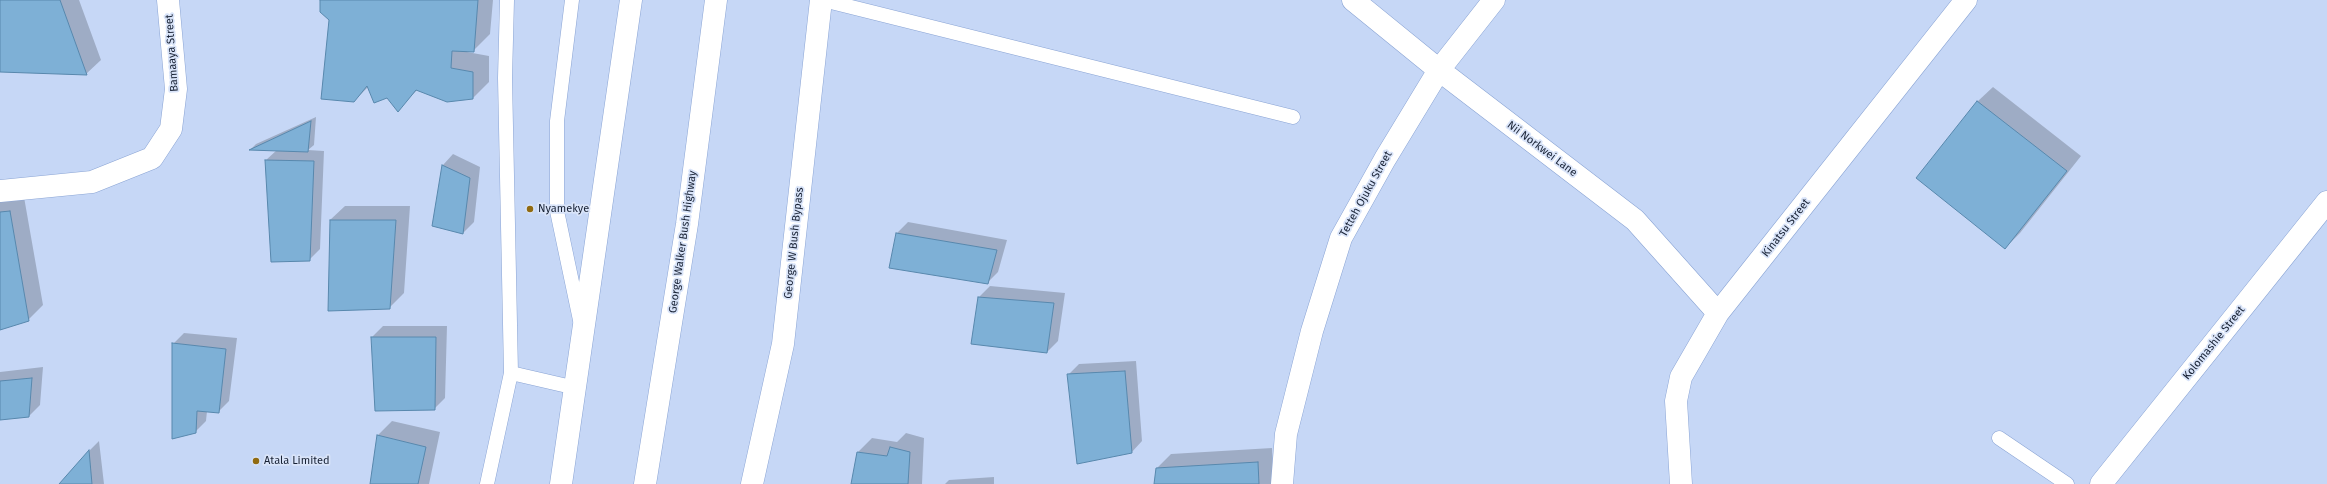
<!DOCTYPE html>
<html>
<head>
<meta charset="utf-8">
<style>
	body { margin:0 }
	canvas { display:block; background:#c6d7f6 }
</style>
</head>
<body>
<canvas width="2327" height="484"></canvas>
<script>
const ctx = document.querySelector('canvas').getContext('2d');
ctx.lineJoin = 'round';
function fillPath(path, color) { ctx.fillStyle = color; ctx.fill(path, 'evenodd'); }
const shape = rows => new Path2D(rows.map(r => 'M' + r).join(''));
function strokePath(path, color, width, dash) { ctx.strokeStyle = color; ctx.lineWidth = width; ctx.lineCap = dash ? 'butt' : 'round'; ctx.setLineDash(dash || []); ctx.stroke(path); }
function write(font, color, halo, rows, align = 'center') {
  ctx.font = font + ' "Fira Sans",sans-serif'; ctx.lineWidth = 3.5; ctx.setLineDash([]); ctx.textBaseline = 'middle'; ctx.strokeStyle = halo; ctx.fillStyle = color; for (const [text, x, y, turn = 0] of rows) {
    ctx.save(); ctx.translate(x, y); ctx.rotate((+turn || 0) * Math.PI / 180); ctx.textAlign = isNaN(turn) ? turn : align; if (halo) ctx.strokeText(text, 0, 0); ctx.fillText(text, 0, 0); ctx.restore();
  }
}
fillPath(shape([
	[0,0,79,0,101,60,86,74,0,71],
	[321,0,493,0,490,34,473,51,467,50,467,52,489,56,489,82,473,98,418,89,398,110,387,97,368,87,354,101,330,19],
	[1993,87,2081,156,2020,233,2005,248,1917,178,1978,101],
	[316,117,314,145,308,150,324,151,320,249,309,260,266,160,277,150,251,149,256,144],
	[453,154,480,167,474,222,463,233,434,226,443,165],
	[24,197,43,305,28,320,0,329,0,201],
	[345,206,410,206,404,293,389,308,330,220],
	[908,222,1007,240,998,272,987,283,897,233],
	[990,286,1065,293,1058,341,1047,352,979,297],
	[383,326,447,326,445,398,434,409,376,410,372,337],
	[184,333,237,338,229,401,218,412,207,411,206,421,195,432,173,344],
	[1136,361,1142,441,1131,453,1068,375,1079,364],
	[43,367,40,405,29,416,0,419,0,372],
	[392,421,440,432,429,484,371,484,378,435],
	[906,433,924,438,922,484,852,484,857,453,872,438,897,442],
	[99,441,104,484,61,484,89,451],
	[1272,448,1274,484,1155,484,1157,468,1171,454],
	[994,477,994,484,945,484,949,480]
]), '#0003');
const building = shape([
	[0,0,60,0,87,75,0,72,0,0],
	[320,0,478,0,474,52,452,51,451,68,473,72,473,99,447,102,416,90,398,112,387,98,374,103,367,86,354,102,321,99,329,20,320,12,320,0],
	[1977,101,2067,171,2005,249,1916,178,1977,101],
	[311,121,308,152,249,150,311,121],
	[265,160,314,161,310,261,271,262,265,160],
	[442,165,470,178,463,234,432,226,442,165],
	[10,211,29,321,0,330,0,212,10,211],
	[330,220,396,220,390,309,328,311,330,220],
	[896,233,997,250,988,284,889,268,896,233],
	[978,297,1054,303,1047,353,971,344,978,297],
	[371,337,436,337,435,410,375,411,371,337],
	[172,343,226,349,219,413,197,411,196,433,172,439,172,343],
	[1125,371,1132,453,1077,464,1067,374,1125,371],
	[32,378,29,417,0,420,0,381,32,378],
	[377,435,426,447,418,484,370,484,377,435],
	[890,447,910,452,908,484,851,484,857,452,887,456,890,447],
	[89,450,92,484,59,484,89,450],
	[1258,462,1259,484,1154,484,1156,468,1258,462]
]);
fillPath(building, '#7eb0d6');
strokePath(building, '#5888ad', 1);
const service = shape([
	[572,0,557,121,557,211,580,320],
	[823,0,1293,117],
	[511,373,576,388],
	[1999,438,2067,484],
	[487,484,511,373,505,78,507,0]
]);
const minor = shape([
	[1353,0,1439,70,1635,220,1718,313],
	[0,191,92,182,152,158,171,129,176,89,168,0],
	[752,484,783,344,821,0],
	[1282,484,1286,434,1312,331,1341,238,1385,159,1439,70,1494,0],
	[1681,484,1676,401,1681,377,1718,313,1966,0],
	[2101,484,2327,202]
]);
const trunk = shape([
	[561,484,631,0],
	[645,484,687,224,716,0]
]);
strokePath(service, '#8aa4d4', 15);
strokePath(minor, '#8aa4d4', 23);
strokePath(trunk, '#8aa4d4', 23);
strokePath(service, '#fff', 14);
strokePath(minor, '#fff', 22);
strokePath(trunk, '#fff', 22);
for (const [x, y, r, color] of [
	[530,209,4,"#906a10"],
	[256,461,4,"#906a10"]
]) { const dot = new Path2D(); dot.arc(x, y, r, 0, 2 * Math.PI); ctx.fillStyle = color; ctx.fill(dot); strokePath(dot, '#d9e4f9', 1.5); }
write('11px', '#172134', '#d9e4f9', [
	["Bamaaya Street",172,53,-94],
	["Nii Norkwei Lane",1542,149,37],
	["Tetteh Ojuku Street",1366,194,-61],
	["Kinatsu Street",1786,228,-52],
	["George Walker Bush Highway",683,242,-82],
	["George W Bush Bypass",794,243,-84],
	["Kolomashie Street",2214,343,-51]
]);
write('11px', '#172134', '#d9e4f9', [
	["Nyamekye",538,209],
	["Atala Limited",264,461]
], 'left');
</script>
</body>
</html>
